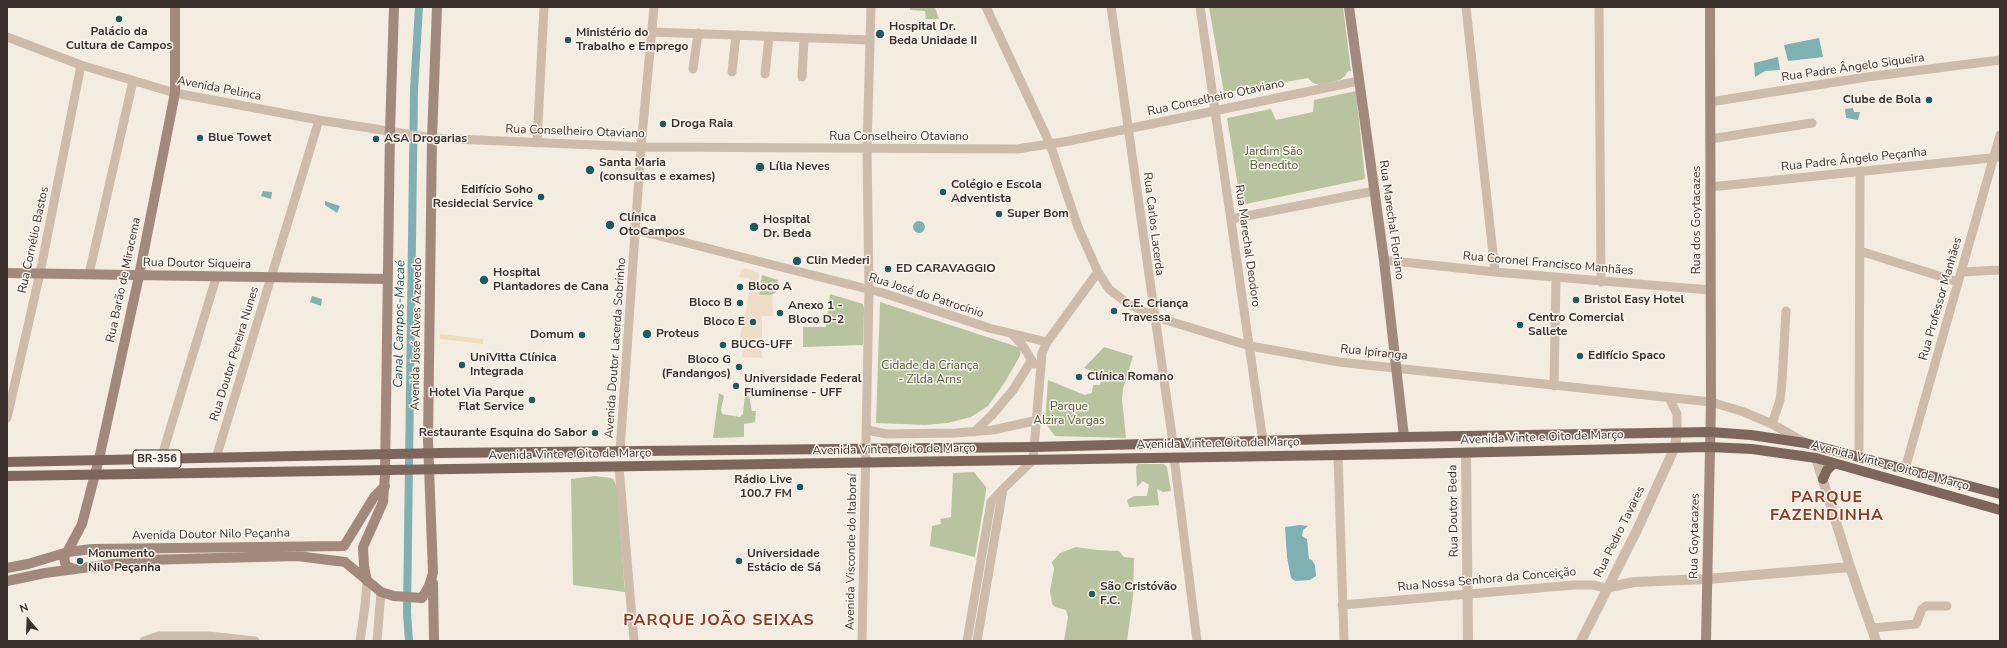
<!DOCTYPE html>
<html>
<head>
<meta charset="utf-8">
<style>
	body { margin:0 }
	#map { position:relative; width:2007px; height:648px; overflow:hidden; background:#f4ebe1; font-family:"Nunito Sans",sans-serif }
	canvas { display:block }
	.frame { position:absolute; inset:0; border:8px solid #3b302b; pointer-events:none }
	.north { position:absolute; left:8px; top:600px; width:40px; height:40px; -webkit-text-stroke:3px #fbf5ee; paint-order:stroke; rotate:341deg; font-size:11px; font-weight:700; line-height:16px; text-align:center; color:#3b302b }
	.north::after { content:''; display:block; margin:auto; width:14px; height:18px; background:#3b302b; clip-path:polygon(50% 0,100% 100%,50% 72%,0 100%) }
</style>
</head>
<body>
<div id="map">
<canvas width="2007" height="648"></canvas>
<div class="frame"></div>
<div class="north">N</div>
</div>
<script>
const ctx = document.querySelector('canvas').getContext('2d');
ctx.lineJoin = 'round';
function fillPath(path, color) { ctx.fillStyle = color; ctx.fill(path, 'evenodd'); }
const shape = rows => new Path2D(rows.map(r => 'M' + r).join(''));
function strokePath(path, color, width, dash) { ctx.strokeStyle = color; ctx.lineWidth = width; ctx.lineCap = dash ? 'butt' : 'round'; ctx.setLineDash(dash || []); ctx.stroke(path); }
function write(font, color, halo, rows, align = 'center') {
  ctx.font = font + ' "Nunito Sans",sans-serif'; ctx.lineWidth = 3; ctx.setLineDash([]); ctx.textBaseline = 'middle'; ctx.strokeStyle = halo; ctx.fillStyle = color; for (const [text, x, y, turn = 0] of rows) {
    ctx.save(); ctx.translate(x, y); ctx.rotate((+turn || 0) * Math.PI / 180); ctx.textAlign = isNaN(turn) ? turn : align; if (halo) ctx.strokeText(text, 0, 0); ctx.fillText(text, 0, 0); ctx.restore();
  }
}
fillPath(shape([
	[910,7,935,7,939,19,926,19,925,11,910,10],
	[1209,7,1343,7,1351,71,1347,72,1345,76,1340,80,1320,85,1313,83,1308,78,1224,93],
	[1356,91,1365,179,1241,205,1227,118,1271,109,1276,120,1313,112,1314,100],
	[762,275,778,280,778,289,775,293,771,295,759,295],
	[830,294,863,304,864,309,863,345,803,347,803,327,826,327],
	[880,302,1021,348,1020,356,1005,382,988,406,971,417,948,423,925,425,876,423],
	[1104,347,1133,356,1123,389,1122,399,1126,438,1055,436,1045,423,1048,380,1085,395,1092,393,1093,385,1100,385,1102,375,1084,368],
	[719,393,724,396,721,409,722,414,740,417,743,414,745,395,747,394,749,396,752,411,756,411,755,422,744,424,744,437,713,438],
	[1138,464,1164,464,1167,467,1171,491,1163,492,1157,489,1159,505,1129,507,1127,500,1134,496,1147,496,1149,485,1143,481,1137,487,1136,467],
	[974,472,986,487,986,491,975,557,930,546,932,526,941,524,940,519,951,517,953,473],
	[595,476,611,478,614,480,617,488,625,592,573,585,571,479],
	[1076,547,1097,550,1119,551,1124,557,1134,558,1133,597,1127,641,1064,641,1068,617,1066,610,1055,607,1052,604,1050,591,1054,569,1052,562,1060,553]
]), '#b8c4a0');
fillPath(shape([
	[440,334,483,339,483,344,440,339]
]), '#efdcb8');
fillPath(shape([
	[745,268,759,273,758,296,772,295,773,316,762,316,762,358,742,357,743,342,740,339,743,317,746,312,750,283,749,278,739,277,742,269]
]), '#ecdcc8');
fillPath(shape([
	[1819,38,1823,57,1788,61,1784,45],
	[1778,57,1780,70,1765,71,1755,77,1754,63],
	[1853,108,1854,112,1860,112,1858,120,1846,118,1845,109],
	[263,191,272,192,271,199,261,196],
	[325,201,340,206,337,213,325,205],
	'913 227a6 6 0 1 1 12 0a6 6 0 1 1-12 0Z',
	[312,296,322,299,321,306,310,302],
	[1300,525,1308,526,1303,530,1302,536,1307,539,1309,559,1312,560,1315,565,1316,576,1310,580,1295,581,1291,578,1287,557,1285,527]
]), '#7fb0b2');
strokePath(shape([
	[409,641,407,613,414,90,419,7]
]), '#7fb0b2', 8);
strokePath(shape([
	[986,7,1050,144,1078,227,1098,272,1109,289,1127,303,1153,316,1250,346,1339,362,1711,402,1744,412,1772,424,1804,442],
	[1111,7,1173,443],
	[1200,7,1263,441],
	[1466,7,1495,272],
	[1599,7,1601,282],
	[652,32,869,40],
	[7,37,81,65,175,93,319,120,432,138,641,147,1017,149,1069,141,1359,81],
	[693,69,698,33],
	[732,72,736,35],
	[765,74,769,37],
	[802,77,804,39],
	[1710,102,1867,77,2000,60],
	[1710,139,1812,123],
	[537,143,544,7],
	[1710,187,2000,157],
	[1231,219,1374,191],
	[636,230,883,293,989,328,1047,342],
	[1860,251,1958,282],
	[1384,260,1495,272,1710,290],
	[1961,272,2000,270],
	[89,274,133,81],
	[1013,335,1023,346,1034,364],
	[1554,386,1556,278],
	[1669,398,1677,414,1677,433],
	[7,418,40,273,81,65],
	[1772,424,1780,400,1782,382,1786,311],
	[867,430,887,434,955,433,993,430,1038,420],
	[974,432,992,415,1013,390,1030,363,1031,359],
	[620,451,641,147,654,7],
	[1338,455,1344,641],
	[1859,456,1860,171],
	[1174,457,1197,641],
	[216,458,319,120],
	[161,459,216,278],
	[619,467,634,641],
	[1905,469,2000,135],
	[1342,605,1574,585,1593,585,1606,588],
	[1872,628,1916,624,1922,609,1926,606,1947,606],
	[144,641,159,636,208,636,255,641],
	[360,641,365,606,367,581],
	[377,641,381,592],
	[862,641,869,290,867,149,871,7],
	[967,641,991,502,1003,489],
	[977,641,1003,489,1033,460,1042,353,1047,342,1098,272]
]), '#cdbbac', 9);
strokePath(shape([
	[1466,453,1468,641],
	[1816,458,1850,567,1876,641],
	[1606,588,1634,582,1707,579,1850,567],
	[1581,641,1637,530,1675,447,1677,433]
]), '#cdbbac', 10);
strokePath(shape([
	[1349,7,1384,260,1404,437],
	[7,273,387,279],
	[7,568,28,564,68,552,92,549,344,546,374,497,385,486],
	[74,569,66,566,64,558,82,524,99,459,139,276,175,93,175,7],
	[7,581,45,573,143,560,297,556,345,562,381,592,394,596,422,598],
	[367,581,364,566,363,547,383,502,385,475,390,131,394,7],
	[433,583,434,641],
	[422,598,429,586,433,573,428,440,432,138,437,7],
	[1706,641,1711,402,1710,7]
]), '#a18a7d', 10);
strokePath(shape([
	[7,462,441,453,1035,447,1404,437,1710,432,1751,435,1805,443,2000,494],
	[7,476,1405,454,1709,447,1752,449,1816,458,2000,510],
	[1823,479,1827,470,1833,464]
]), '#7d675c', 10);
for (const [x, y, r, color] of [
	[119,19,4,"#1f5a5e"],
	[880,34,5,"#1f5a5e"],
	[568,40,4,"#1f5a5e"],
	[1929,100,4,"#1f5a5e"],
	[663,124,4,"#1f5a5e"],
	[200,138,4,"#1f5a5e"],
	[376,139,4,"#1f5a5e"],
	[760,167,5,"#1f5a5e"],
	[590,170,5,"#1f5a5e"],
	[943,192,4,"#1f5a5e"],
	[541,197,4,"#1f5a5e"],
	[999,214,4,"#1f5a5e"],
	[610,225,5,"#1f5a5e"],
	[754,227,5,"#1f5a5e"],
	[797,261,5,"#1f5a5e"],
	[888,269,4,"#1f5a5e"],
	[484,280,5,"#1f5a5e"],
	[740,287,4,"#1f5a5e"],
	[1576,300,4,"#1f5a5e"],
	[740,303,4,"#1f5a5e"],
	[1114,311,4,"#1f5a5e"],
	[780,313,4,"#1f5a5e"],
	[753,322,4,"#1f5a5e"],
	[1520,325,4,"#1f5a5e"],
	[647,334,5,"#1f5a5e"],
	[582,335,4,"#1f5a5e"],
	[723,345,4,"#1f5a5e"],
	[1580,356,4,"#1f5a5e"],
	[462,365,4,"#1f5a5e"],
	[739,367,4,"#1f5a5e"],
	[1079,377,4,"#1f5a5e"],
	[736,386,4,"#1f5a5e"],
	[532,400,4,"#1f5a5e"],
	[595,433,4,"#1f5a5e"],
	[800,487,4,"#1f5a5e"],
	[80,561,4,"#1f5a5e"],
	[739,561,4,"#1f5a5e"],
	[1092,594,4,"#1f5a5e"]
]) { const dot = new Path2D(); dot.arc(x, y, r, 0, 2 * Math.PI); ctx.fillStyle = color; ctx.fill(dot); strokePath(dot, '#fbf5ee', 1.5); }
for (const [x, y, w] of [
	[157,459,48]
]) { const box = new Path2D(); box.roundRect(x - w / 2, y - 9, w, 18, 3); ctx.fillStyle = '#fbf5ee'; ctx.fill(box); strokePath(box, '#3b302b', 1); }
write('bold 11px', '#3b302b', null, [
	["BR-356",157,459]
]);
write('bold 12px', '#3b302b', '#fbf5ee', [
	["Hospital Dr.",889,27],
	["Beda Unidade II",889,41],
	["Palácio da",119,32,"center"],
	["Cultura de Campos",119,46,"center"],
	["Ministério do",576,33],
	["Trabalho e Emprego",576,47],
	["Clube de Bola",1921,100,"right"],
	["Droga Raia",671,124],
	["Blue Towet",208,138],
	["ASA Drogarias",384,139],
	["Santa Maria",599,163],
	["(consultas e exames)",599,177],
	["Lília Neves",769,167],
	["Colégio e Escola",951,185],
	["Adventista",951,199],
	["Edifício Soho",533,190,"right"],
	["Residecial Service",533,204,"right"],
	["Super Bom",1007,214],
	["Clínica",619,218],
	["OtoCampos",619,232],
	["Hospital",763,220],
	["Dr. Beda",763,234],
	["Clin Mederi",806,261],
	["ED CARAVAGGIO",896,269],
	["Hospital",493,273],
	["Plantadores de Cana",493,287],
	["Bloco A",748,287],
	["Bristol Easy Hotel",1584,300],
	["Bloco B",732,303,"right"],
	["C.E. Criança",1122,304],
	["Travessa",1122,318],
	["Anexo 1 -",788,306],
	["Bloco D-2",788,320],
	["Centro Comercial",1528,318],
	["Sallete",1528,332],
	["Bloco E",745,322,"right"],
	["Proteus",656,334],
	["Domum",574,335,"right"],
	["BUCG-UFF",731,345],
	["Edifício Spaco",1588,356],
	["UniVitta Clínica",470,358],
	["Integrada",470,372],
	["Bloco G",731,360,"right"],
	["(Fandangos)",731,374,"right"],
	["Clínica Romano",1087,377],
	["Universidade Federal",744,379],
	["Fluminense - UFF",744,393],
	["Hotel Via Parque",524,393,"right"],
	["Flat Service",524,407,"right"],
	["Restaurante Esquina do Sabor",587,433,"right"],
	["Rádio Live",792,480,"right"],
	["100.7 FM",792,494,"right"],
	["Monumento",88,554],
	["Nilo Peçanha",88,568],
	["Universidade",747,554],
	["Estácio de Sá",747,568],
	["São Cristóvão",1100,587],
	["F.C.",1100,601]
], 'left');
write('12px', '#3b302b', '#fbf5ee', [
	["Rua Padre Ângelo Siqueira",1853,68,-8],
	["Avenida Pelinca",219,89,11],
	["Rua Conselheiro Otaviano",1216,98,-12],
	["Rua Conselheiro Otaviano",575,132,2],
	["Rua Conselheiro Otaviano",899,137],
	["Rua Padre Ângelo Peçanha",1854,160,-6],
	["Rua Marechal Floriano",1391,220,82],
	["Rua dos Goytacazes",1697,220,-90],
	["Rua Carlos Lacerda",1153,224,83],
	["Rua Cornélio Bastos",34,240,-78],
	["Rua Marechal Deodoro",1247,246,82],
	["Rua Doutor Siqueira",197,264,1],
	["Rua Coronel Francisco Manhães",1548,264,5],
	["Rua Barão de Miracema",124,280,-78],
	["Rua José do Patrocínio",926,296,18],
	["Rua Professor Manhães",1941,299,-74],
	["Avenida José Alves Azevedo",417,334,-89],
	["Avenida Doutor Lacerda Sobrinho",616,348,-86],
	["Rua Ipiranga",1374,353,6],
	["Rua Doutor Pereira Nunes",235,354,-73],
	["Avenida Vinte e Oito de Março",1542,438,-2],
	["Avenida Vinte e Oito de Março",1218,444,-1],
	["Avenida Vinte e Oito de Março",894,450,-1],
	["Avenida Vinte e Oito de Março",570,455,-1],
	["Avenida Vinte e Oito de Março",1890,466,15],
	["Rua Doutor Beda",1454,511,-91],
	["Rua Pedro Tavares",1620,532,-64],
	["Avenida Doutor Nilo Peçanha",211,535,-1],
	["Rua Goytacazes",1695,536,-89],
	["Avenida Visconde do Itaboraí",852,552,-89],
	["Rua Nossa Senhora da Conceição",1487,580,-5]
]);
write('12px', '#4a5a2e', '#fbf5ee', [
	["Jardim São",1274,152],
	["Benedito",1274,166],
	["Cidade da Criança",930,366],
	["- Zilda Arns",930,380],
	["Parque",1069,407],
	["Alzira Vargas",1069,421]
]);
write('italic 13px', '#1f5a5e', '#fbf5ee', [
	["Canal Campos-Macaé",400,324,-89]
]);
ctx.letterSpacing = '1px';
write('bold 16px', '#8c3b22', '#fbf5ee', [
	["PARQUE",1827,498],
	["FAZENDINHA",1827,516],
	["PARQUE JOÃO SEIXAS",719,621]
]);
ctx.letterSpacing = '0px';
</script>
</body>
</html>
